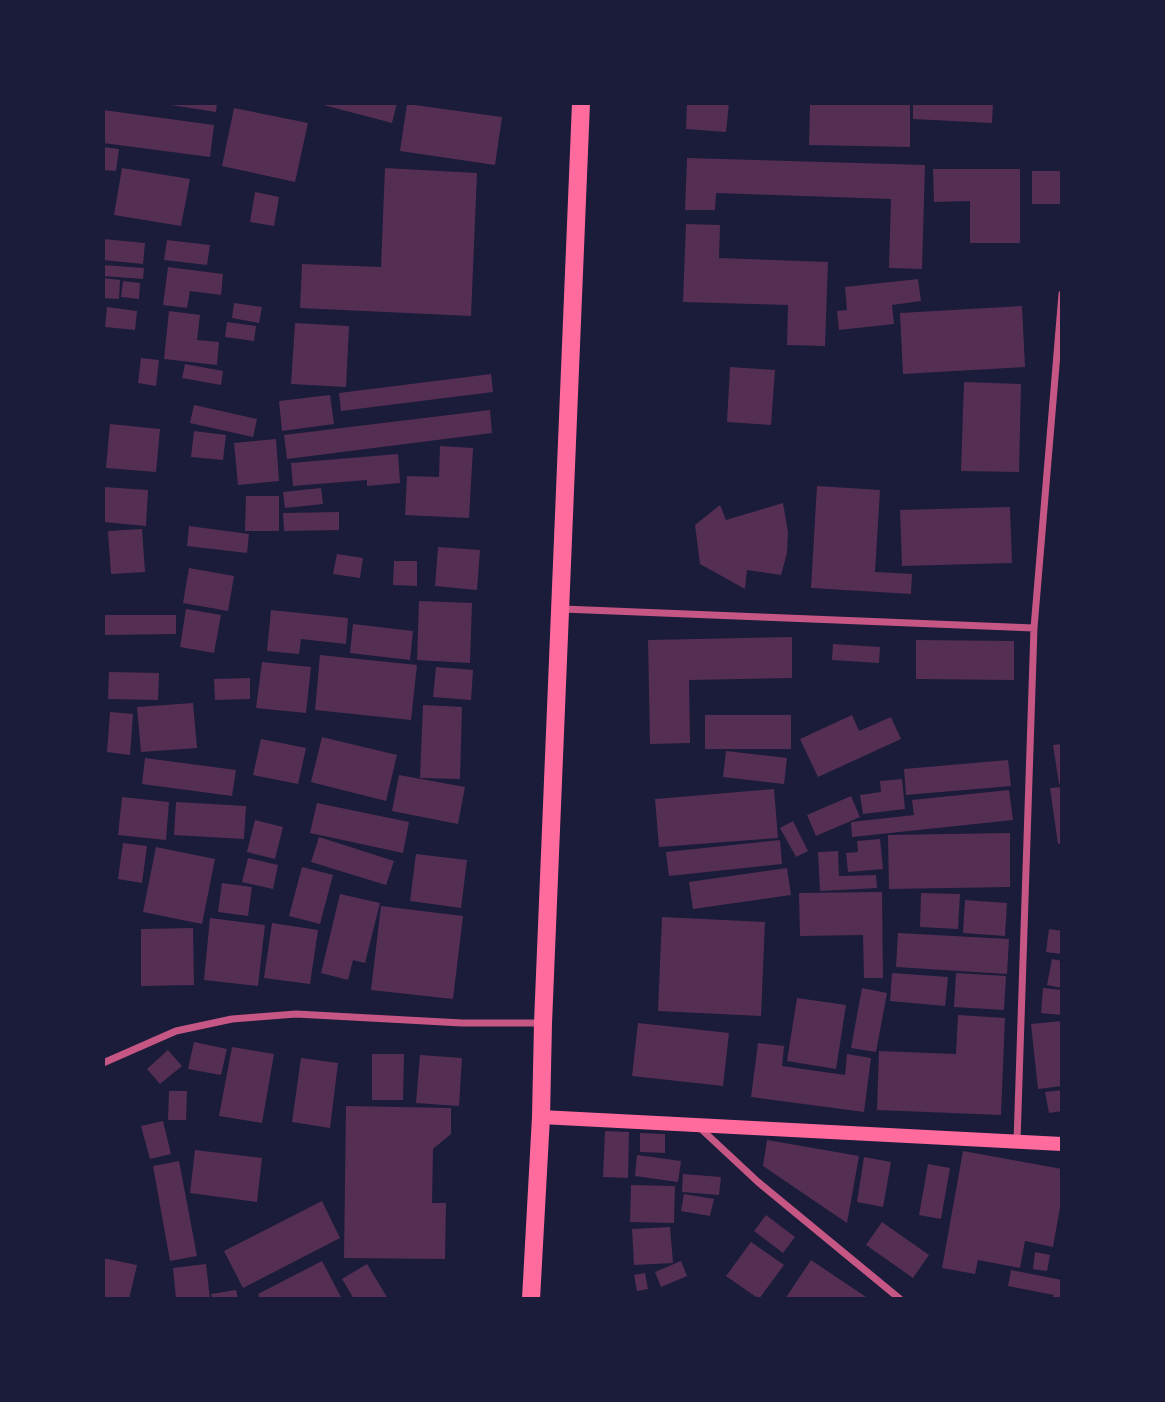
<!DOCTYPE html>
<html>
<head>
<meta charset="utf-8">
<style>
	body { margin:0 }
	#map { position:relative; width:1165px; height:1402px; overflow:hidden; background:#1b1b3a; font-family:"PT Sans Narrow",sans-serif }
	canvas { display:block }
	.frame { position:absolute; inset:0; border:105px solid #1b1b3a; pointer-events:none }
</style>
</head>
<body>
<div id="map">
<canvas width="1165" height="1402"></canvas>
<div class="frame"></div>
</div>
<script>
const ctx = document.querySelector('canvas').getContext('2d');
ctx.lineJoin = 'round';
function fillPath(path, color) { ctx.fillStyle = color; ctx.fill(path, 'evenodd'); }
const shape = rows => new Path2D(rows.map(r => 'M' + r).join(''));
function strokePath(path, color, width, dash) { ctx.strokeStyle = color; ctx.lineWidth = width; ctx.lineCap = dash ? 'butt' : 'round'; ctx.setLineDash(dash || []); ctx.stroke(path); }
fillPath(shape([
	[158,103,217,103,216,112],
	[316,103,397,103,392,123],
	[687,103,729,103,726,132,686,129],
	[810,103,910,103,910,147,809,145],
	[913,103,993,103,992,123,913,119],
	[407,104,502,117,495,165,400,151],
	[234,108,308,123,295,182,222,166],
	[103,110,214,125,210,157,103,143],
	[103,147,119,149,116,171,103,170],
	[687,158,925,165,922,269,889,268,891,199,716,193,715,210,685,210],
	[122,168,190,179,181,226,114,215],
	[385,168,477,173,471,316,300,308,302,264,381,267],
	[933,169,1020,169,1020,243,970,243,970,201,934,202],
	[1032,171,1062,171,1062,204,1032,204],
	[255,192,279,197,274,226,250,222],
	[686,224,720,225,719,258,828,262,825,346,787,345,788,305,683,302],
	[103,239,145,243,143,264,103,260],
	[167,240,210,245,207,265,164,260],
	[103,265,144,268,143,279,103,276],
	[168,267,223,274,221,295,190,291,187,308,163,305],
	[103,278,120,280,119,299,103,298],
	[918,279,921,301,892,305,894,324,839,330,837,311,847,310,845,287],
	[123,281,140,283,139,299,121,297],
	[234,303,262,307,259,323,232,318],
	[1022,306,1025,367,903,374,900,313],
	[107,307,137,311,135,330,105,327],
	[169,311,200,315,197,340,219,342,217,365,164,359],
	[227,322,256,326,254,341,225,337],
	[295,323,349,326,346,387,291,384],
	[141,358,159,360,156,386,138,383],
	[185,364,223,371,221,385,182,378],
	[730,367,775,370,771,425,727,422],
	[491,374,493,392,341,411,339,393],
	[964,382,1021,384,1019,472,961,471],
	[330,395,334,424,282,431,279,401],
	[194,405,257,419,253,437,190,423],
	[490,410,492,433,287,459,284,435],
	[110,424,160,429,156,472,106,468],
	[194,431,226,435,223,460,191,457],
	[276,439,279,481,238,485,234,443],
	[440,446,473,448,469,518,405,515,407,476,439,477],
	[398,454,400,483,367,486,367,480,293,486,291,463],
	[817,486,880,490,875,572,912,574,911,594,811,588],
	[104,487,148,490,146,526,103,522],
	[321,488,323,504,285,508,283,492],
	[246,496,279,496,279,531,245,531],
	[783,503,788,532,787,553,781,575,747,570,745,589,700,564,695,525,720,505,726,520],
	[1010,507,1012,563,902,566,900,510],
	[339,512,339,530,284,531,283,513],
	[189,526,249,534,247,553,187,546],
	[142,529,145,572,111,574,108,531],
	[438,547,480,550,477,590,435,586],
	[337,554,363,558,360,578,333,574],
	[394,561,417,561,417,586,393,585],
	[189,568,234,576,228,611,183,603],
	[419,601,472,603,470,663,417,660],
	[186,609,221,615,214,653,180,647],
	[271,610,348,618,346,644,301,639,299,654,267,651],
	[103,615,176,615,176,634,103,635],
	[353,624,413,631,410,660,350,653],
	[792,637,792,678,689,680,690,743,650,744,648,640],
	[916,640,1014,641,1014,680,916,679],
	[833,644,880,647,879,663,832,660],
	[320,655,417,665,411,720,315,710],
	[262,662,311,667,306,713,256,708],
	[436,667,473,670,471,700,433,697],
	[109,672,159,673,158,700,108,699],
	[250,678,250,699,215,700,214,679],
	[193,703,197,748,141,752,137,707],
	[423,705,462,707,460,779,420,778],
	[110,712,133,714,130,755,107,752],
	[705,715,791,715,791,749,705,749],
	[852,715,859,731,891,717,901,739,818,777,800,739],
	[322,737,397,755,386,801,311,782],
	[261,739,306,748,298,784,253,775],
	[1062,744,1062,784,1059,784,1053,745],
	[726,751,787,758,784,784,723,777],
	[145,758,236,770,232,796,142,784],
	[1008,760,1011,786,906,795,904,769],
	[399,775,465,787,458,824,392,811],
	[902,779,905,809,863,814,860,795,881,792,880,781],
	[1062,787,1062,843,1058,844,1050,788],
	[774,789,778,838,659,847,655,799],
	[1009,790,1013,820,852,837,851,822,914,815,912,800],
	[851,796,860,817,816,836,807,815],
	[122,797,169,802,166,840,118,835],
	[176,802,246,806,244,839,174,835],
	[317,803,409,822,403,853,310,833],
	[255,820,283,827,275,859,247,852],
	[793,821,808,851,796,857,780,828],
	[1010,833,1010,887,889,889,888,835],
	[319,837,394,861,386,885,311,862],
	[880,839,883,869,848,872,846,853,858,852,857,841],
	[780,840,782,864,669,876,666,852],
	[123,843,147,846,142,883,118,879],
	[156,847,215,859,202,924,143,912],
	[838,851,839,876,876,875,877,888,820,891,818,852],
	[416,854,467,860,461,908,410,901],
	[248,858,278,865,273,889,242,882],
	[302,867,333,875,320,924,289,916],
	[787,868,791,895,693,909,689,882],
	[222,883,252,887,248,916,218,912],
	[882,892,883,978,864,978,863,935,800,936,799,893],
	[921,893,960,894,958,929,920,927],
	[340,894,380,903,365,963,353,960,348,980,321,973],
	[965,900,1007,903,1005,936,963,933],
	[381,906,463,916,453,999,371,990],
	[662,917,765,922,761,1016,658,1011],
	[210,918,265,925,258,986,204,980],
	[272,923,318,930,310,984,264,978],
	[193,928,194,985,141,986,141,929],
	[1049,929,1062,931,1062,954,1046,952],
	[898,933,1009,939,1007,974,896,967],
	[1052,959,1062,961,1062,988,1047,985],
	[892,973,948,977,945,1006,890,1001],
	[956,973,1006,976,1004,1010,954,1007],
	[862,988,887,993,876,1052,851,1048],
	[1043,988,1062,990,1062,1015,1041,1013],
	[797,998,846,1005,836,1069,787,1061],
	[958,1015,1005,1018,1001,1115,877,1110,879,1051,956,1054],
	[1062,1021,1062,1086,1038,1089,1031,1024],
	[638,1023,729,1033,723,1086,632,1076],
	[194,1042,227,1049,221,1075,188,1069],
	[758,1043,784,1046,782,1066,845,1075,847,1054,871,1058,864,1112,751,1097],
	[232,1047,274,1054,262,1123,219,1116],
	[168,1050,182,1066,160,1084,147,1069],
	[372,1054,404,1054,403,1100,372,1100],
	[420,1055,462,1058,459,1106,416,1103],
	[301,1058,338,1063,330,1128,292,1122],
	[1062,1090,1062,1111,1049,1113,1045,1092],
	[169,1091,187,1091,186,1120,168,1120],
	[346,1106,451,1108,451,1134,433,1149,432,1203,446,1203,445,1259,344,1258],
	[163,1121,171,1154,150,1159,141,1126],
	[605,1131,629,1132,628,1178,603,1177],
	[640,1133,665,1134,665,1153,640,1152],
	[767,1140,859,1156,847,1223,763,1166],
	[195,1150,262,1158,257,1202,190,1193],
	[963,1151,1062,1169,1062,1196,1053,1247,1025,1241,1020,1268,978,1260,975,1274,942,1268],
	[637,1155,681,1161,678,1182,635,1176],
	[864,1157,891,1162,883,1207,857,1202],
	[179,1161,197,1256,170,1261,153,1166],
	[928,1164,950,1168,941,1219,919,1215],
	[683,1174,721,1177,719,1195,682,1192],
	[631,1185,675,1186,674,1223,630,1222],
	[684,1194,714,1199,710,1216,681,1211],
	[322,1201,340,1238,243,1288,224,1251],
	[766,1215,795,1237,783,1253,754,1231],
	[882,1222,929,1255,913,1278,866,1245],
	[670,1227,673,1263,634,1265,632,1229],
	[751,1242,784,1265,759,1299,726,1276],
	[1035,1252,1050,1255,1047,1271,1033,1269],
	[103,1258,137,1265,129,1299,103,1299],
	[811,1260,869,1299,785,1299],
	[322,1261,342,1299,260,1299,258,1294],
	[681,1261,687,1276,661,1287,655,1272],
	[206,1264,210,1299,176,1299,173,1268],
	[367,1264,388,1299,354,1299,342,1279],
	[1011,1270,1062,1280,1062,1299,1051,1299,1054,1295,1008,1286],
	[645,1273,648,1289,637,1291,634,1275],
	[236,1290,238,1299,212,1299,211,1294]
]), '#542f53');
strokePath(shape([
	[563,609,1034,628],
	[103,1063,176,1031,232,1019,296,1014,462,1023,542,1023],
	[699,1127,758,1182,900,1299],
	[1017,1141,1034,628,1062,294]
]), '#c65784', 7);
strokePath(shape([
	[541,1117,1062,1144]
]), '#ff6b9d', 14);
strokePath(shape([
	[531,1299,541,1117,543,1023,581,103]
]), '#ff6b9d', 18);
</script>
</body>
</html>
